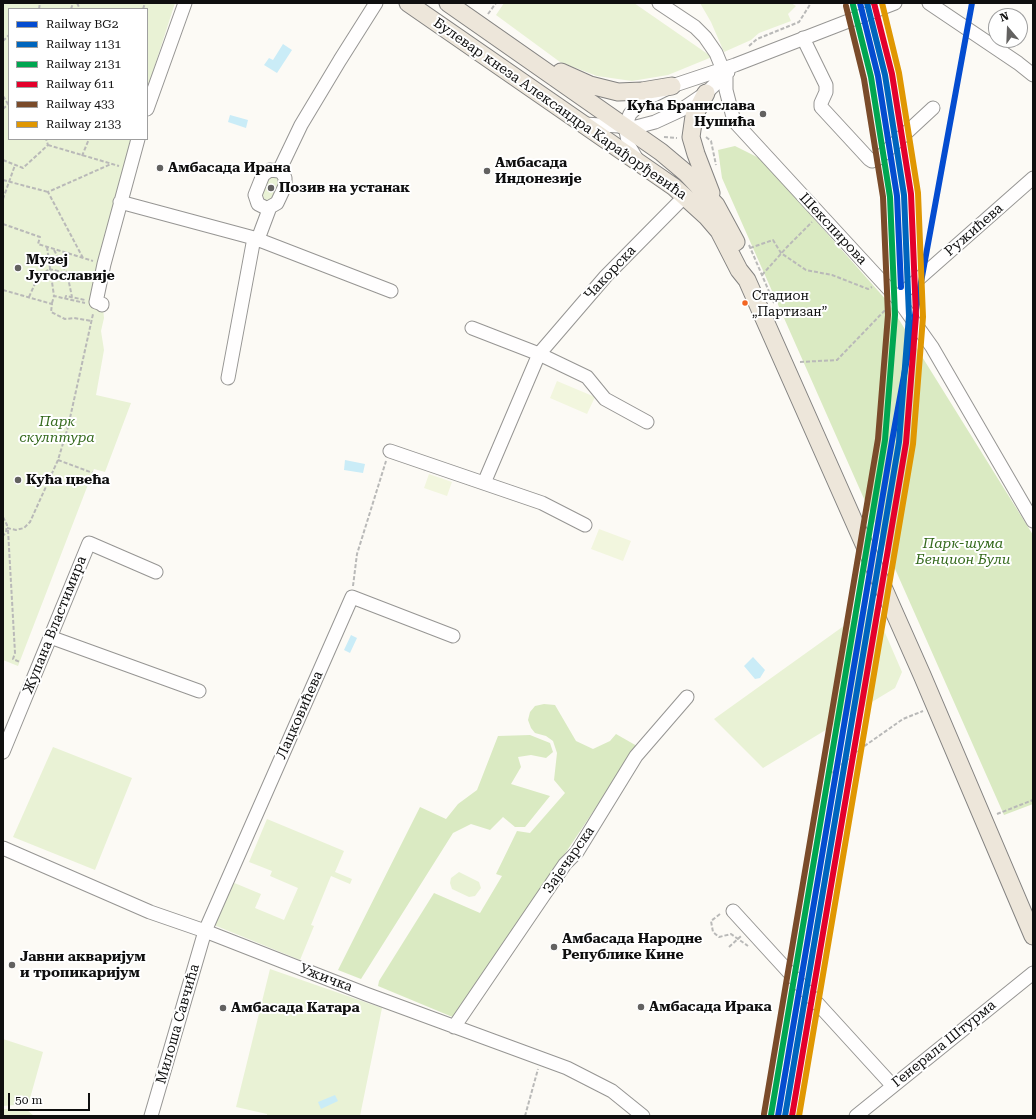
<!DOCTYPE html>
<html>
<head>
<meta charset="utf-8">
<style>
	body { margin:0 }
	#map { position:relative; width:1036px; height:1119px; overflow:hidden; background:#fcfaf5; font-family:"Roboto Serif",serif }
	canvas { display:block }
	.frame { position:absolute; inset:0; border:4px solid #0f0f0f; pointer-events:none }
	.legend { position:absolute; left:8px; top:8px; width:140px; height:132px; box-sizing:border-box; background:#fff; border:1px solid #9f9f9f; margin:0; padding:5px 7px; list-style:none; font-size:12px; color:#0f0f0f }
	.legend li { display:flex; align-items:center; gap:8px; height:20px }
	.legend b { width:20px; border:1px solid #9f9f9f }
	.north { position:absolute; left:988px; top:8px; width:40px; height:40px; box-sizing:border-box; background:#fff; border:1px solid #9f9f9f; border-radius:50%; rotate:341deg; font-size:11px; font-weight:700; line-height:16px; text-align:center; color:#0f0f0f }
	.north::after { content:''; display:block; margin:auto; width:14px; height:18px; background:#626160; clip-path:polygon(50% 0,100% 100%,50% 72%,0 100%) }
	.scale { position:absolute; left:8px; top:1093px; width:82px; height:18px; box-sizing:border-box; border:2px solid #0f0f0f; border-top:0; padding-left:5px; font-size:12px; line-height:14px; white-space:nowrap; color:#0f0f0f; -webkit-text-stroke:3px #fff; paint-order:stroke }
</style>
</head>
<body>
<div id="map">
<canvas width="1036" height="1119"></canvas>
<div class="frame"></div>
<ul class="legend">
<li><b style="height:5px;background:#044cd0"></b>Railway BG2</li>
<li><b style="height:5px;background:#0065bd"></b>Railway 1131</li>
<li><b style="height:5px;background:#00a651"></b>Railway 2131</li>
<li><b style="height:5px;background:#e4002b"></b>Railway 611</li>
<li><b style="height:5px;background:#7a4b2a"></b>Railway 433</li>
<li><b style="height:5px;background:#e09702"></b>Railway 2133</li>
</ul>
<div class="north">N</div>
<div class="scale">50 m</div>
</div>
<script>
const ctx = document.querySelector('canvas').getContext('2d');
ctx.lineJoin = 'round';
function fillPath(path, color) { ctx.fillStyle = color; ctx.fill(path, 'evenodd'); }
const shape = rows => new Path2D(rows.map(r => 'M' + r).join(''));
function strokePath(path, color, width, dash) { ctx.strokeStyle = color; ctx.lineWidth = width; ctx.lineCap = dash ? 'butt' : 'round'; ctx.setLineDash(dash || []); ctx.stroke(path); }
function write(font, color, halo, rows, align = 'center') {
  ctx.font = font + ' "Roboto Serif",serif'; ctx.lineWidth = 4; ctx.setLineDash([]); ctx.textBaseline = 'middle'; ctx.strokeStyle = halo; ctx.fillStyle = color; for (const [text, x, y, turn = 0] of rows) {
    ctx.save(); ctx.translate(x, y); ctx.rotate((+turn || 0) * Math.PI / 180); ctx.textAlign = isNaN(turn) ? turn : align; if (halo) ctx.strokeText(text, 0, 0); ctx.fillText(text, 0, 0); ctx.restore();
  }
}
fillPath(shape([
	[3,3,175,3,147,90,147,9,9,9,9,139,131,139,116,193,124,196,102,297,104,318,101,331,104,350,96,395,131,403,105,472,94,469,18,666,3,660],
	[504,3,634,3,712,57,668,75,632,81,597,76,560,62,496,15],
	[700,3,791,3,796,6,788,14,791,21,759,33,751,40,724,52,711,22],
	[277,176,280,181,273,199,265,200,262,193,269,179,271,177],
	[873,605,902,672,895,688,763,768,714,719],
	[53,747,132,778,95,870,13,837],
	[267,819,344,851,335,872,352,879,350,884,331,876,311,925,314,926,300,960,214,925,232,882,261,894,255,908,284,920,298,888,270,876,272,871,249,862],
	[459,872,479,882,481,888,475,896,469,897,452,889,450,883,451,878],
	[270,969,382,1008,360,1116,267,1116,267,1114,236,1107],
	[3,1039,43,1052,29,1102,26,1104,3,1106],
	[3,1109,26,1109,34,1116,3,1116]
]), '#e9f2d5');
fillPath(shape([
	[735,146,761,159,888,302,1033,535,1033,804,1004,815,722,178,718,150],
	[544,704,555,705,576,741,593,749,610,741,616,734,637,746,455,1018,378,986,379,981,434,893,480,913,502,876,496,874,517,831,530,833,565,793,554,780,557,753,553,741,546,736,535,733,531,728,528,720,530,712,535,706],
	[530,735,550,743,553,752,546,758,531,755,518,757,521,767,511,784,550,796,525,827,515,827,503,817,490,830,471,824,453,833,361,979,338,970,420,807,446,819,458,804,477,790,498,736]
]), '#daeac2');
fillPath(shape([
	[557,381,595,397,587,414,550,398],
	[429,474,452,482,447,496,424,488],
	[599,529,631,541,623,561,591,549]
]), '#f2f6de');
fillPath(shape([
	[283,44,292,50,277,73,264,65,269,58,273,60],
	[230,115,248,120,246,128,228,122],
	[345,460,365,464,363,473,344,470],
	[351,635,357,638,350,653,344,650],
	[753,657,765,670,760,678,755,679,744,666],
	[335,1095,338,1101,321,1109,318,1102]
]), '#caecf7');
const minor = shape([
	[659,3,695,27,705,37,716,53,723,70],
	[929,3,1018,63,1033,75],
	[803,38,826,85,826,92,821,103,821,107,869,159,872,161,879,158,933,108],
	[726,75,726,90,734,121,897,298,932,347,1033,521],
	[147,109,185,3],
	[584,124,636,127,655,122,681,110,706,93,728,72],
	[638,161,629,146,625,126,630,114,644,100,672,86,735,65,895,3],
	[270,170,279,171,283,174,285,178,285,186,277,203,270,207,266,208,258,204,255,195,263,175,270,170],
	[279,171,301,125,340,60,376,3],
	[120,202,254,238,391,291],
	[258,239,270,207],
	[897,298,1033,178],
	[102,305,102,304,96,302,104,264,138,139],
	[472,328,539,354,587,377,605,399,647,422],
	[228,378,254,238],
	[390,451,542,503,585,525],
	[484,483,539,354,606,276,685,196],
	[50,637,199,691],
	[3,752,89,543,156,572],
	[3,848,150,912,205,931,366,994,567,1068,612,1091,643,1116],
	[733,911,892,1085],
	[454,1027,565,864,577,852,636,756,687,697],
	[151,1116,205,931,352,597,453,636],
	[856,1116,1033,973]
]);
const major = shape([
	[408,3,674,187,707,217,719,231,739,270,747,280,922,675,1033,936],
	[448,3,661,152,686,173,716,205,736,242],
	[561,72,590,85,618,92,642,91,672,86],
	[706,93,694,116,691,137,696,154,711,193]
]);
strokePath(minor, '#969593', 15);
strokePath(major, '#838280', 19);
strokePath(shape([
	[77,3,80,9],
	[39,9,40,3],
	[71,9,73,3],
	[143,9,145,3],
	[488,14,496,3],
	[3,41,9,35],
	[749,46,757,39,799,22,811,3],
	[3,96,8,104,9,103],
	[3,109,8,104],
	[664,137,677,138],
	[706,137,711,141,716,165],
	[48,145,119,166],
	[82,156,89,139],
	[3,160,23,168,48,145,46,139],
	[3,180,48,192],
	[3,199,15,165],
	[3,224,40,237,38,244,93,261],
	[749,245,774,303],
	[47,247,54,296],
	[750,248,773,240,781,253,806,270,832,275,868,289,872,287],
	[54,250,67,273,72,297],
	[83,258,48,192,111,164],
	[49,269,67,273],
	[762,275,787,247,812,222],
	[3,290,52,304,51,312,65,319,74,318,92,321],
	[29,297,37,279,49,269],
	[65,299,66,296,85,300],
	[52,303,54,296,85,303],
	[800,362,837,360,889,306],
	[60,427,68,427],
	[58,460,93,473],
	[3,517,7,525,6,532,3,536],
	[7,528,16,530,24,528,30,522,58,460,68,427,93,314],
	[8,530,15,653,13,659,20,662],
	[353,586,357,554,386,461],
	[832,773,856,752,903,719,923,711],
	[997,814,1033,800],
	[720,914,711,921,713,932,719,937,731,934,748,946],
	[729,947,741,936],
	[525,1116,538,1069]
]), '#b9b9b8', 2, [4, 2]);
strokePath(minor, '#fffefe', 13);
strokePath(major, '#ede6da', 17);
strokePath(shape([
	[860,3,878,76,897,196,901,287],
	[778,1116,892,441,972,3]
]), '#044cd0', 6);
strokePath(shape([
	[785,1116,899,442,909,316,904,195,885,75,867,3]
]), '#0065bd', 6);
strokePath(shape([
	[771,1115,885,440,895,315,890,197,871,77,853,5]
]), '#00a651', 6);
strokePath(shape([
	[792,1116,906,443,916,316,911,194,892,74,874,3]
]), '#e4002b', 6);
strokePath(shape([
	[764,1114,878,439,888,315,883,197,864,79,846,6]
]), '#7a4b2a', 6);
strokePath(shape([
	[799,1116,913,444,923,317,918,193,899,73,882,3]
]), '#e09702', 6);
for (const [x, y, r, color] of [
	[763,114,4,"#626160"],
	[160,168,4,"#626160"],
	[487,171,4,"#626160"],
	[271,188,4,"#626160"],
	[18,268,4,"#626160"],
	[745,303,3.5,"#f26522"],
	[18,480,4,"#626160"],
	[554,947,4,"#626160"],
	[12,965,4,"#626160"],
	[641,1007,4,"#626160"],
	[223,1008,4,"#626160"]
]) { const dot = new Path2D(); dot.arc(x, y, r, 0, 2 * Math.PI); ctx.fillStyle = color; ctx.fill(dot); strokePath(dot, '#fff', 1.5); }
write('13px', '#0f0f0f', '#fff', [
	["Стадион",752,296],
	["„Партизан”",752,312]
], 'left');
write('bold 14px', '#0f0f0f', '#fff', [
	["Кућа Бранислава",755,106,"right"],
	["Нушића",755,122,"right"],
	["Амбасада",495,163],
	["Индонезије",495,179],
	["Амбасада Ирана",168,168],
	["Позив на устанак",279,188],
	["Музеј",26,260],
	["Југославије",26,276],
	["Кућа цвећа",26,480],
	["Амбасада Народне",562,939],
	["Републике Кине",562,955],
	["Јавни акваријум",20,957],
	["и тропикаријум",20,973],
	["Амбасада Ирака",649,1007],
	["Амбасада Катара",231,1008]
], 'left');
write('14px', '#0f0f0f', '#fff', [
	["Булевар кнеза Александра Карађорђевића",560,109,35],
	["Шекспирова",833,229,47],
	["Ружићева",974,230,-41],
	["Чакорска",610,273,-47],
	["Жупана Властимира",55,625,-68],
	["Лацковићева",300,715,-66],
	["Зајечарска",569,860,-55],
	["Ужичка",326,978,21],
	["Милоша Савчића",178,1024,-74],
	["Генерала Штурма",944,1044,-39]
]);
write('italic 14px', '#356a1d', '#fff', [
	["Парк",57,422],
	["скулптура",57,438],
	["Парк-шума",963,544],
	["Бенцион Були",963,560]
]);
</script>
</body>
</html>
